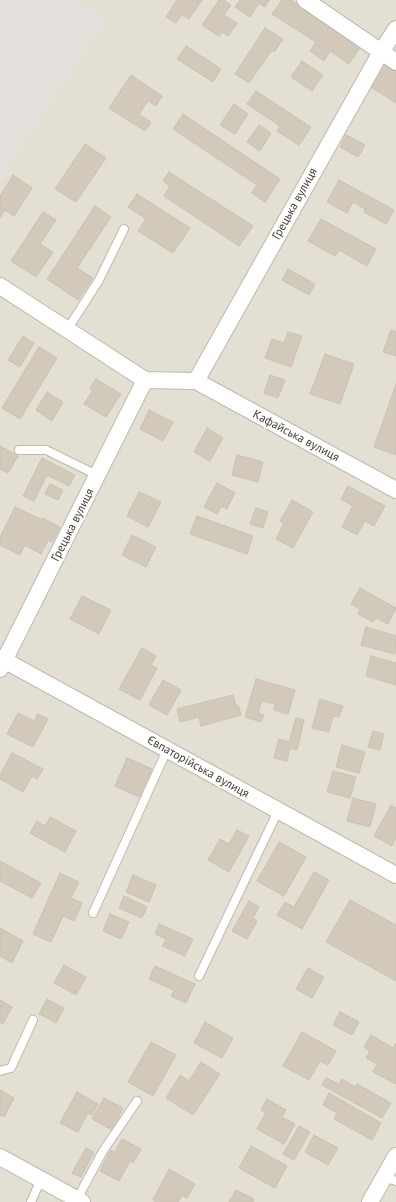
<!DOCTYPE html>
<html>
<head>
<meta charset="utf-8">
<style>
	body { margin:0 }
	canvas { display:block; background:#f1ede5 }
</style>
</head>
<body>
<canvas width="396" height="1202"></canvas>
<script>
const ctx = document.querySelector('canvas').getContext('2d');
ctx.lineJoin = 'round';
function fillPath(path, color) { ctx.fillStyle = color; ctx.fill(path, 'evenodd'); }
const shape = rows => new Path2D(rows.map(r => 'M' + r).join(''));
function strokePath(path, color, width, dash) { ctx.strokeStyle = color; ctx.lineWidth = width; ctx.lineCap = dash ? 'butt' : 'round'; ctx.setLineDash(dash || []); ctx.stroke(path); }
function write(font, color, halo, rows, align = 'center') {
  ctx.font = font + ' "PT Sans",sans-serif'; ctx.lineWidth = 4; ctx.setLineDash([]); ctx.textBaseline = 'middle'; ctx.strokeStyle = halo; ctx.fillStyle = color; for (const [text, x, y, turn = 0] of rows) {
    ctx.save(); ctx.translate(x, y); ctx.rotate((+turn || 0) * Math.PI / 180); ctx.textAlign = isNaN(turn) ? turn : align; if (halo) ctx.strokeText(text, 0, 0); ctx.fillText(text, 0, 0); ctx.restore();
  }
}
fillPath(shape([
	[0,0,396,0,396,1202,0,1202]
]), '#e4dfd3');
fillPath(shape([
	[0,0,76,0,106,19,0,181]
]), '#e3dfda');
const building = shape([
	[177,0,202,0,189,19,182,15,176,23,166,17,177,0],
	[219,0,224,0,231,5,224,15,237,23,228,36,222,32,219,36,202,25,219,0],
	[240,0,269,0,265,7,259,3,250,17,235,7,240,0],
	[282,0,291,0,361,46,349,64,330,51,324,61,310,51,316,42,272,14,282,0],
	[265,28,283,39,274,52,272,50,249,83,235,74,265,28],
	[186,46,221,69,213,82,177,59,186,46],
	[302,61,323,75,312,91,291,77,302,61],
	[386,61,396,68,396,103,369,86,386,61],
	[131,75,162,96,156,106,148,101,139,114,151,122,145,131,109,108,131,75],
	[256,91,311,127,299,145,277,131,280,126,247,104,256,91],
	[234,104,248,114,235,134,220,125,234,104],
	[183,114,280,179,265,202,252,193,257,185,173,129,183,114],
	[259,125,271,133,260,151,247,142,259,125],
	[346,135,365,145,358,157,340,147,346,135],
	[85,144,106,158,76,202,55,189,85,144],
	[169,172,253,226,239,246,164,196,170,186,163,181,169,172],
	[13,175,32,188,14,216,5,210,0,218,0,196,13,175],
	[339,180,394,210,386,224,364,212,365,209,353,202,347,213,327,202,339,180],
	[137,194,190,228,173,253,138,231,146,219,128,207,137,194],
	[95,206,111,217,77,268,93,278,78,300,47,279,95,206],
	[43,212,56,220,40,244,53,252,36,277,11,261,43,212],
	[321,219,376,249,367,266,339,250,335,256,308,241,321,219],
	[288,269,315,284,309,295,282,280,288,269],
	[391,330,396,332,396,356,383,352,391,330],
	[288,332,302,336,291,367,265,358,272,339,284,343,288,332],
	[23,336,34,343,20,367,8,360,23,336],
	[39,347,57,358,20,419,2,408,39,347],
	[325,354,354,364,340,404,310,394,325,354],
	[270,375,285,380,278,398,264,393,270,375],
	[96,379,121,394,106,417,84,404,93,390,90,388,96,379],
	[396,384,396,455,374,447,396,384],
	[47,392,63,402,52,421,36,410,47,392],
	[149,410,173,422,163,441,140,429,149,410],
	[207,428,223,438,210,461,194,452,207,428],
	[0,446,18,456,8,473,0,469,0,446],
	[237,455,263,462,258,482,232,475,237,455],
	[42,458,75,475,69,486,47,475,34,501,23,496,42,458],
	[217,483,235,493,227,509,221,506,217,514,204,507,217,483],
	[50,484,63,490,58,500,45,494,50,484],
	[348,486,385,506,374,526,365,521,357,535,342,527,353,506,341,499,348,486],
	[139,492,161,502,148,527,127,516,139,492],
	[292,500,313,512,293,548,276,539,284,523,280,521,292,500],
	[15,507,42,520,43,518,60,527,52,542,48,540,41,554,25,545,20,555,0,545,0,537,15,507],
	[256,508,268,512,263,528,250,524,256,508],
	[197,516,253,536,247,554,190,534,197,516],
	[132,535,156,547,146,567,122,555,132,535],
	[360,588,396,608,388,624,376,618,373,622,358,614,360,609,351,604,360,588],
	[82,596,111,610,99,634,70,619,82,596],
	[366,627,396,636,395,654,361,645,366,627],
	[142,648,156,656,151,665,157,668,140,700,119,689,142,648],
	[371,656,396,663,396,685,366,676,371,656],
	[256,679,295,690,288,714,274,710,275,704,262,701,258,713,264,715,261,722,245,717,256,679],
	[163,680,181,690,167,715,149,705,163,680],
	[233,695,236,706,238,705,241,715,201,726,199,717,180,722,177,709,233,695],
	[320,699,343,706,339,717,333,716,329,732,312,728,320,699],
	[18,713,34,721,38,714,48,719,33,747,7,734,18,713],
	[296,718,304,720,297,750,290,748,287,761,274,758,279,739,289,742,296,718],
	[373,731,384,734,380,750,368,747,373,731],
	[342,745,365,752,359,773,336,767,342,745],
	[12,753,43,769,37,779,32,776,23,792,0,779,0,775,12,753],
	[127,758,152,769,139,797,115,786,127,758],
	[333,771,356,777,350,798,327,792,333,771],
	[353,798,376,804,370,827,347,821,353,798],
	[391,805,396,808,396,838,392,846,374,836,391,805],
	[50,817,76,831,65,852,30,833,37,821,45,826,50,817],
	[237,830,249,836,229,872,208,860,220,839,229,844,237,830],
	[279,842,306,857,284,896,257,881,279,842],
	[0,861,41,883,32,898,0,881,0,861],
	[314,872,329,880,302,929,277,915,285,902,294,907,314,872],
	[60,873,79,882,71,898,82,903,74,921,63,916,51,942,33,934,60,873],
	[133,875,156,885,149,902,126,892,133,875],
	[124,896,147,907,142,918,119,908,124,896],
	[350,900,396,925,396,981,326,942,350,900],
	[249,901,259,907,253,918,257,921,247,939,232,931,249,901],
	[110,914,129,922,121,939,103,931,110,914],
	[159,924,193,939,185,956,162,946,166,939,155,934,159,924],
	[0,928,23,941,12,963,0,956,0,928],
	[64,965,86,977,76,995,54,983,64,965],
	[155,966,195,984,186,1003,171,996,174,990,149,979,155,966],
	[308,968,324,977,312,998,296,989,308,968],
	[47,999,64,1008,56,1023,39,1014,47,999],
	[0,1000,12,1007,3,1024,0,1022,0,1000],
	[340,1012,359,1022,352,1035,333,1025,340,1012],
	[205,1022,233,1038,222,1058,194,1043,205,1022],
	[302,1032,336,1051,328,1065,320,1061,309,1080,283,1066,302,1032],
	[371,1035,393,1048,396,1043,396,1084,373,1072,377,1064,366,1058,370,1051,364,1047,371,1035],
	[151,1042,176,1055,153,1096,128,1082,151,1042],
	[201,1062,220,1074,193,1115,166,1098,180,1075,189,1081,201,1062],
	[326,1078,339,1084,342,1079,355,1087,357,1084,391,1103,382,1118,322,1085,326,1078],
	[0,1090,14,1098,4,1117,0,1115,0,1090],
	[77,1092,98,1104,92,1115,88,1113,78,1132,60,1123,77,1092],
	[329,1093,381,1123,372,1140,334,1119,337,1113,323,1105,329,1093],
	[104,1098,123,1108,112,1130,92,1119,104,1098],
	[267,1099,286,1110,282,1117,295,1124,284,1144,257,1129,266,1113,261,1110,267,1099],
	[299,1126,310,1132,294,1160,283,1154,299,1126],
	[314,1135,338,1148,328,1165,305,1152,314,1135],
	[122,1139,141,1149,133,1163,130,1161,119,1181,100,1171,111,1150,115,1152,122,1139],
	[251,1146,287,1166,275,1188,239,1168,251,1146],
	[86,1148,94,1152,81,1177,72,1173,86,1148],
	[169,1169,195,1184,187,1198,182,1195,178,1202,157,1202,153,1200,169,1169],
	[236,1190,254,1199,253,1202,229,1202,236,1190]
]);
fillPath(building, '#d2c9bb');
strokePath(building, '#ccc1af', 1);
const service = shape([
	[67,330,99,280,124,229],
	[19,450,46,450,97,475],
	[93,913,167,750],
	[199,976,278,811],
	[0,1071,11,1068,33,1020],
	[384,1177,396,1181],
	[77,1199,103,1151,137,1101],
	[31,1202,41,1179]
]);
const minor = shape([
	[305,0,396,62],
	[0,286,145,380],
	[145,380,196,381,396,490],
	[196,381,381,52,396,29],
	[0,658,396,875],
	[0,669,145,380],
	[0,1157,82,1202],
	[370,1202,396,1156]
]);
strokePath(service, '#beb8ab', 10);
strokePath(minor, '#beb8ab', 18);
strokePath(service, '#fff', 8);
strokePath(minor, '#fff', 16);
write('12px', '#433d35', '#fff', [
	["Грецька вулиця",295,204,-61],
	["Кафайська вулиця",296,436,28],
	["Грецька вулиця",73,525,-63],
	["Євпаторійська вулиця",198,767,29]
]);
</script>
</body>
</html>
